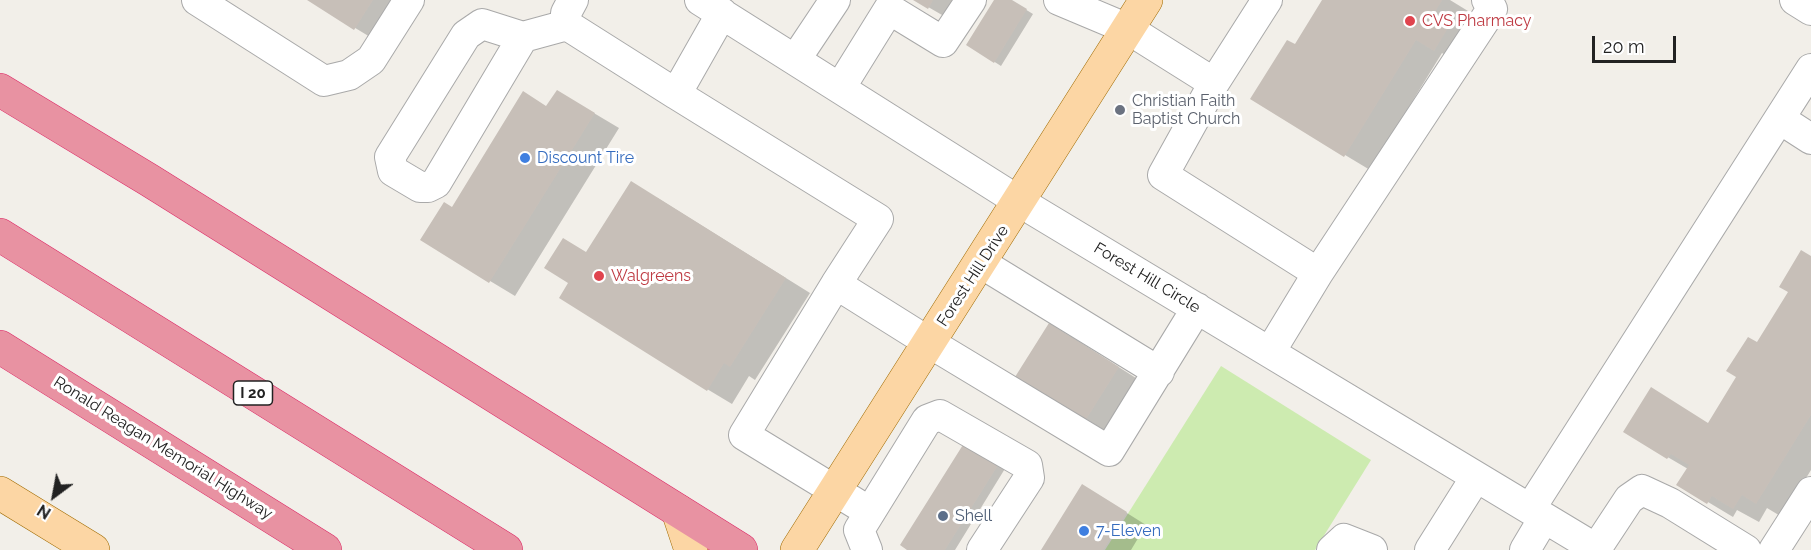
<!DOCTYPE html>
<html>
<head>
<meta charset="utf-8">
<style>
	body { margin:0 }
	#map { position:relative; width:1811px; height:550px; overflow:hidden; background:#f2efe9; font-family:Raleway,sans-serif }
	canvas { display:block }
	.north { position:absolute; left:24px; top:466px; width:60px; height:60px; -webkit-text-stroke:4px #fff; paint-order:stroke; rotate:212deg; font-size:16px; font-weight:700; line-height:24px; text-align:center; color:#222 }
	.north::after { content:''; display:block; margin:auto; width:21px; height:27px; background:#222; clip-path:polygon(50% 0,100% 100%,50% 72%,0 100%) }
	.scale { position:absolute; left:1592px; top:36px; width:84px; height:27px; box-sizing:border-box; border:3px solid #222; border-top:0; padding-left:8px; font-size:18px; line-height:21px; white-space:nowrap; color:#222; -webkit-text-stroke:4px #fff; paint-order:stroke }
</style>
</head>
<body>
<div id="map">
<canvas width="1811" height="550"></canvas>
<div class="north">N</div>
<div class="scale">20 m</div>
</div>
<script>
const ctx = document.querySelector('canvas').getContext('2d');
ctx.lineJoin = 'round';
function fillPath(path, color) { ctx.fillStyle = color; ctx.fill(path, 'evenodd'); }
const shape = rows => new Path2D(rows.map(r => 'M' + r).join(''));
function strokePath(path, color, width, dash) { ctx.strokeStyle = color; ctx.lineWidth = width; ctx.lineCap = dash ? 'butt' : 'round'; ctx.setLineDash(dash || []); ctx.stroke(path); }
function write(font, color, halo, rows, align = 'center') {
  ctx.font = font + ' Raleway,sans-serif'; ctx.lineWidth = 6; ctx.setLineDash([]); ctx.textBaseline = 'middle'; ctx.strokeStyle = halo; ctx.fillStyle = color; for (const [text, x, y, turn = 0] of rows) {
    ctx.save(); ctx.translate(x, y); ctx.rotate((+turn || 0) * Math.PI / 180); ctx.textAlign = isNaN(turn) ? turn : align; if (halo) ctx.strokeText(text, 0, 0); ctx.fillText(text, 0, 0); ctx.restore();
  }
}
fillPath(shape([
	[1221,366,1371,460,1315,550,1105,550]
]), '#cdebb0');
fillPath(shape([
	[309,0,407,0,380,43],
	[916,0,961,0,949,19],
	[996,0,1010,0,1033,14,1001,66,968,45],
	[1324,0,1450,0,1468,11,1459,28,1475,38,1460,64,1442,53,1370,170,1252,99,1295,46],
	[582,106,619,128,515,296,422,240,548,107],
	[656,197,810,293,755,380,749,376,732,404,707,389],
	[1811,257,1811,470,1782,517,1767,508,1759,522,1737,510,1733,517,1678,484,1688,469,1625,432,1709,424],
	[1070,336,1139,380,1107,432,1017,376],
	[966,442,1006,467,955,550,910,550],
	[1103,498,1146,525,1131,550,1043,550]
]), '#0003');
fillPath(shape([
	[307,0,373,0,354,30],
	[913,0,933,0,928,9],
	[994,0,1012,0,1027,9,994,63,966,45],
	[1322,0,1442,0,1435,12,1451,23,1434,51,1416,40,1344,157,1250,99,1287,40,1295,44],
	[557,90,595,113,489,283,420,240,444,202,452,207,523,91,546,106],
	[631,181,786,278,730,367,724,363,707,391,559,298,568,283,544,268,563,238,586,252],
	[1801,250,1811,256,1811,415,1756,504,1742,495,1733,509,1712,496,1707,504,1676,485,1689,465,1671,454,1667,459,1623,432,1651,387,1708,423,1736,377,1726,371,1748,337,1757,342,1788,292,1779,287],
	[1049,323,1119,367,1085,421,1015,377],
	[966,440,1000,462,945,550,907,550,900,545],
	[1082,484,1127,512,1103,550,1041,550]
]), '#c7bfb8');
const minor = shape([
	[197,0,324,81,349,75,371,60,409,0],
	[573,0,566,13,567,25,676,94],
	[700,0,1020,202,1598,550],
	[1059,0,1128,29,1214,83,1267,0],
	[1795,0,1811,10],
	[722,13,676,94,878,219,836,284,930,343,1109,451,1197,308],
	[523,37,482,24,466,35,390,157,393,171,420,187,428,187,436,183,523,37,567,25],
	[795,60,835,0],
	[1214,83,1163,175,1318,273],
	[840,88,889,9,943,42,971,0],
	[1780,119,1811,139],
	[981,263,1159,372],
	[836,284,744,435,870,512],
	[1270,352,1318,273,1492,9,1487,0],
	[1530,509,1811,69],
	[1596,549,1629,499,1642,490,1670,503,1746,550],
	[867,550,859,530,927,420,940,415,1027,465,1029,478,982,550],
	[1332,550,1344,539,1372,550],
	[1430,550,1476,477],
	[1525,550,1544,518],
	[1774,550,1811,492]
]);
const major = shape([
	[0,493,93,550],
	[678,511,691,550],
	[797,550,1146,0]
]);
const highway = shape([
	[0,90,149,180,741,550],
	[0,235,506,550],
	[0,347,325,550]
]);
strokePath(minor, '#a9a9a9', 32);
strokePath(major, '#a06b00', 34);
strokePath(highway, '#dc2a67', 34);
strokePath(minor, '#fff', 30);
strokePath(major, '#fcd6a4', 33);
strokePath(highway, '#e892a2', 33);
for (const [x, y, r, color] of [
	[1410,21,6,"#e0444e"],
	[1120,110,6,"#6b7280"],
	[525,158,6,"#3f7fe0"],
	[599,276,6,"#e0444e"],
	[943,516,6,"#5c6f8a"],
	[1084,531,6,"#3f7fe0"]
]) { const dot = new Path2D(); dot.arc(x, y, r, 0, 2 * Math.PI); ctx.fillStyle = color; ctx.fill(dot); strokePath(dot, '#fff', 2); }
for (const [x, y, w] of [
	[253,393,39]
]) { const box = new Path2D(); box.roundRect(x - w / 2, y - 12, w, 24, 4.5); ctx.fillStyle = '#fff'; ctx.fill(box); strokePath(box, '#222', 1.5); }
write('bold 15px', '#222', null, [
	["I 20",253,393]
]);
write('16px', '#be3a42', '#fff', [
	["CVS Pharmacy",1422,21],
	["Walgreens",611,276]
], 'left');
write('16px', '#5b616d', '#fff', [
	["Christian Faith",1132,101],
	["Baptist Church",1132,119]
], 'left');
write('16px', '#366cbe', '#fff', [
	["Discount Tire",537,158],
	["7-Eleven",1096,531]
], 'left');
write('16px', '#222', '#fff', [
	["Forest Hill Drive",973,276,-57],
	["Forest Hill Circle",1147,278,31],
	["Ronald Reagan Memorial Highway",163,448,32]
]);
write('16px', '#4e5e75', '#fff', [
	["Shell",955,516]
], 'left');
</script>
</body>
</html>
